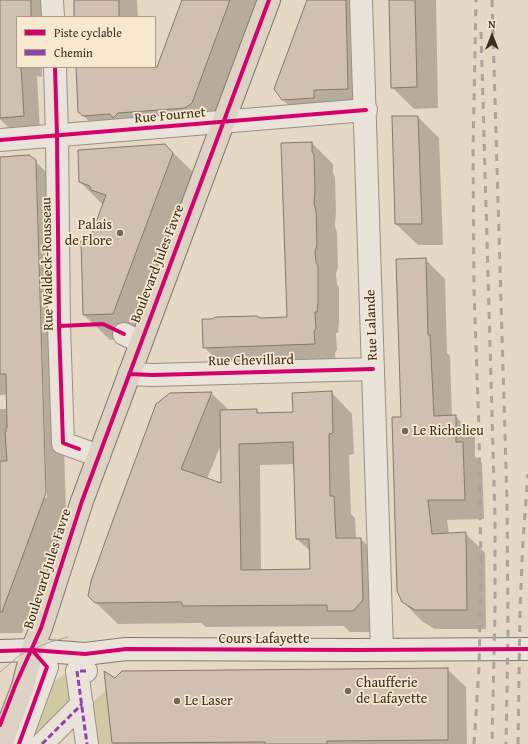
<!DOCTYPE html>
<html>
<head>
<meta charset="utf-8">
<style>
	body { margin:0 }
	#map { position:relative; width:528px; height:744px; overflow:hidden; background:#e5d8c4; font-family:"Gentium Book Plus",serif }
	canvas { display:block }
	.legend { position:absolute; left:16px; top:16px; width:140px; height:52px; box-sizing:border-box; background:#f7e8d0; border:1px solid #ab9d89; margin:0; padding:5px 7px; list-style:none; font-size:12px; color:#3a2c1f }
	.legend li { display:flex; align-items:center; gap:8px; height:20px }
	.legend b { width:20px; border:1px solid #ab9d89 }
	.north { position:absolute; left:472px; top:16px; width:40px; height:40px; -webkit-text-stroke:3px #f7e8d0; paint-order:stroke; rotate:0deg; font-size:11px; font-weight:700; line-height:16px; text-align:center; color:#3a2c1f }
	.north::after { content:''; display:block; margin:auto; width:14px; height:18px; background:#3a2c1f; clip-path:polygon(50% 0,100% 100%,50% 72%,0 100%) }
</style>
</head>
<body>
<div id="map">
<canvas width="528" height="744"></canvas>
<ul class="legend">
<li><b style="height:5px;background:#d6006c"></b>Piste cyclable</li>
<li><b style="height:5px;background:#8e44ad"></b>Chemin</li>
</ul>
<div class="north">N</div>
</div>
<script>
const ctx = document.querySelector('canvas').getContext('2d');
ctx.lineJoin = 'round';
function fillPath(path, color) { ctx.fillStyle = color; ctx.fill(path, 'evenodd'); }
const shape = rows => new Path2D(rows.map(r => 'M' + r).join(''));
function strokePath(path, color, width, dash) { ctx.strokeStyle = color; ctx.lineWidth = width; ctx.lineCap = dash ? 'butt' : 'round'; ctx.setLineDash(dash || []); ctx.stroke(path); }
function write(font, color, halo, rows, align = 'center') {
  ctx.font = font + ' "Gentium Book Plus",serif'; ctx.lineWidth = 3.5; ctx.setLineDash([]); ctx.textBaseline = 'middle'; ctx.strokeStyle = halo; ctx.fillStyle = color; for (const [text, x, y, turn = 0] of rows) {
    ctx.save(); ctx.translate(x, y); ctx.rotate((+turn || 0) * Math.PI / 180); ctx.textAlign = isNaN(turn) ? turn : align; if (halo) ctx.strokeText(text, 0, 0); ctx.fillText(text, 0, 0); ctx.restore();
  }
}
fillPath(shape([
	[68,672,72,706,34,744,30,744,51,684],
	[106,690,112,744,97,744,92,703]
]), '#d0caa4');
fillPath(shape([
	[0,0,47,0,47,17,17,17,17,67,42,67,42,77,37,76,40,133,15,134,0,119],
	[75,0,137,0,138,17,76,17],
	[183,0,257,0,212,123,99,132,79,111,77,67,158,68],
	[308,0,361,0,364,105,300,116,283,100],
	[390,0,436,0,438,108,414,109,392,87],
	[418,117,439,138,443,245,418,245,396,224],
	[312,143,333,164,333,173,335,177,336,211,335,226,337,233,338,267,336,274,337,284,339,288,339,323,338,333,336,333,337,350,335,353,336,366,226,369,204,347,260,319,288,318],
	[165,145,191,170,198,179,138,339,110,340,84,315,89,245,103,205,80,182],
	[0,158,35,161,56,182,66,513,22,633,0,633,0,409,6,409,7,395,0,395],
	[35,176,37,176,47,498,45,498],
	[425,259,445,279,447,353,450,356,452,417,455,416,475,436,475,456,482,463,484,519,447,520,449,534,465,533,485,553,486,629,435,629,423,622,403,602,402,418],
	[331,392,352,414,354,454,349,455,351,514,355,518,356,539,361,539,382,560,374,632,350,632,344,626,206,627,201,623,118,624,89,596,211,393,230,411,256,410,260,414,294,413],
	[222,442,222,485,207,479],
	[295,464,297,539,311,552,311,570,261,571,260,465],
	[447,669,466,687,467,744,114,744,112,743,115,680]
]), '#0003');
const building = shape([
	[0,0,31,0,31,17,17,17,17,67,21,67,24,116,0,118,0,0],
	[74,0,119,0,119,17,74,17,74,0],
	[182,0,230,0,192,103,185,108,118,113,113,118,110,114,83,116,78,112,76,67,157,67,182,0],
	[307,0,346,0,348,89,314,90,314,98,282,100,274,89,307,0],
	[389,0,415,0,417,87,391,88,389,0],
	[392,116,418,116,422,224,395,224,392,116],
	[312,142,312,151,314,155,315,189,314,204,316,210,317,245,315,252,316,262,318,266,318,301,317,312,315,312,316,329,314,331,315,344,203,348,202,319,212,319,216,317,256,316,261,318,287,317,281,143,312,142],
	[165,144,173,153,113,314,83,315,81,241,88,244,106,195,91,190,90,186,79,182,78,150,165,144],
	[29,155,36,160,46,493,2,612,0,612,0,461,7,461,5,432,6,432,6,428,7,428,6,374,0,374,0,157,29,155],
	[426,258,428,335,430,335,434,416,456,415,456,442,463,442,465,500,428,500,432,534,466,532,467,610,415,610,402,602,397,591,392,417,401,417,396,259,426,258],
	[332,391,333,433,329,434,330,496,334,496,336,538,361,538,363,600,353,611,327,611,327,605,183,606,181,602,95,603,88,596,91,581,113,520,156,404,170,393,212,392,181,469,221,483,220,410,257,409,257,413,293,412,292,393,332,391],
	[293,442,296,539,309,539,310,569,241,570,239,444,293,442],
	[448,668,448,740,327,741,327,744,265,744,265,742,112,743,104,671,115,678,122,671,448,668]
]);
fillPath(building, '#d0c0b1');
strokePath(building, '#82796e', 1);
const street = shape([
	[52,0,53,17],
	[361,0,382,650],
	[55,67,57,136,59,326,63,443,99,456],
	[0,140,366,110],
	[124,334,140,342],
	[129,374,152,375,373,369],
	[86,671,77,671,87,744],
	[19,744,47,667,32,650],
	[42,744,82,704]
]);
const secondary = shape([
	[0,651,32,650,85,654,126,649,358,650,528,649]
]);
const primary = shape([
	[1,744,23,686,32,650,41,628,82,501,269,0]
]);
strokePath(street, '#9a9184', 24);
strokePath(secondary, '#82796e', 24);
strokePath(primary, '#82796e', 24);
strokePath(street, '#e9e3d9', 22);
strokePath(secondary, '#e9e3d9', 22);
strokePath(primary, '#dcd3c4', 22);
strokePath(shape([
	[0,672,20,655,47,643,68,637]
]), '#aaa49b', 1);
strokePath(shape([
	[492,0,507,501,508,632,506,744],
	[481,32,495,518,495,610,492,744],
	[474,744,479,668,481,573,479,431,474,290,473,152,476,0],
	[518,744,520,610,523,540,528,474]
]), '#aaa49b', 3, [7, 7]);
strokePath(shape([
	[86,671,77,671,87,744],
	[42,744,82,704]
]), '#8e44ad', 3, [6, 3]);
strokePath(shape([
	[55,67,57,136,59,326,63,443,79,449],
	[0,140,366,110],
	[59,326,103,324,124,334],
	[129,374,152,375,373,369],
	[0,651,32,650,85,654,126,649,358,650,528,649],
	[0,725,15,686,41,628,82,501,269,0],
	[19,744,47,667,32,650]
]), '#d6006c', 4);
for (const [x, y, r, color] of [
	[120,233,4,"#766859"],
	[405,431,4,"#766859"],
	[348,691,4,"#766859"],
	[177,701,4,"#766859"]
]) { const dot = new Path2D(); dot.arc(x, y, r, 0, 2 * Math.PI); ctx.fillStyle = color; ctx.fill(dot); strokePath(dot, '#f7e8d0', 1.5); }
write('14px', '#3a2c1f', '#f7e8d0', [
	["Rue Fournet",170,116,-5],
	["Rue Waldeck-Rousseau",48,264,-91],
	["Boulevard Jules Favre",158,264,-69],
	["Rue Lalande",372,325,-92],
	["Rue Chevillard",251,361,-1],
	["Boulevard Jules Favre",48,569,-72],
	["Cours Lafayette",264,639]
]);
write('14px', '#3a2c1f', '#f7e8d0', [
	["Palais",112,225,"right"],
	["de Flore",112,241,"right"],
	["Le Richelieu",413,431],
	["Chaufferie",356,683],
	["de Lafayette",356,699],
	["Le Laser",185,701]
], 'left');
</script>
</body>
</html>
